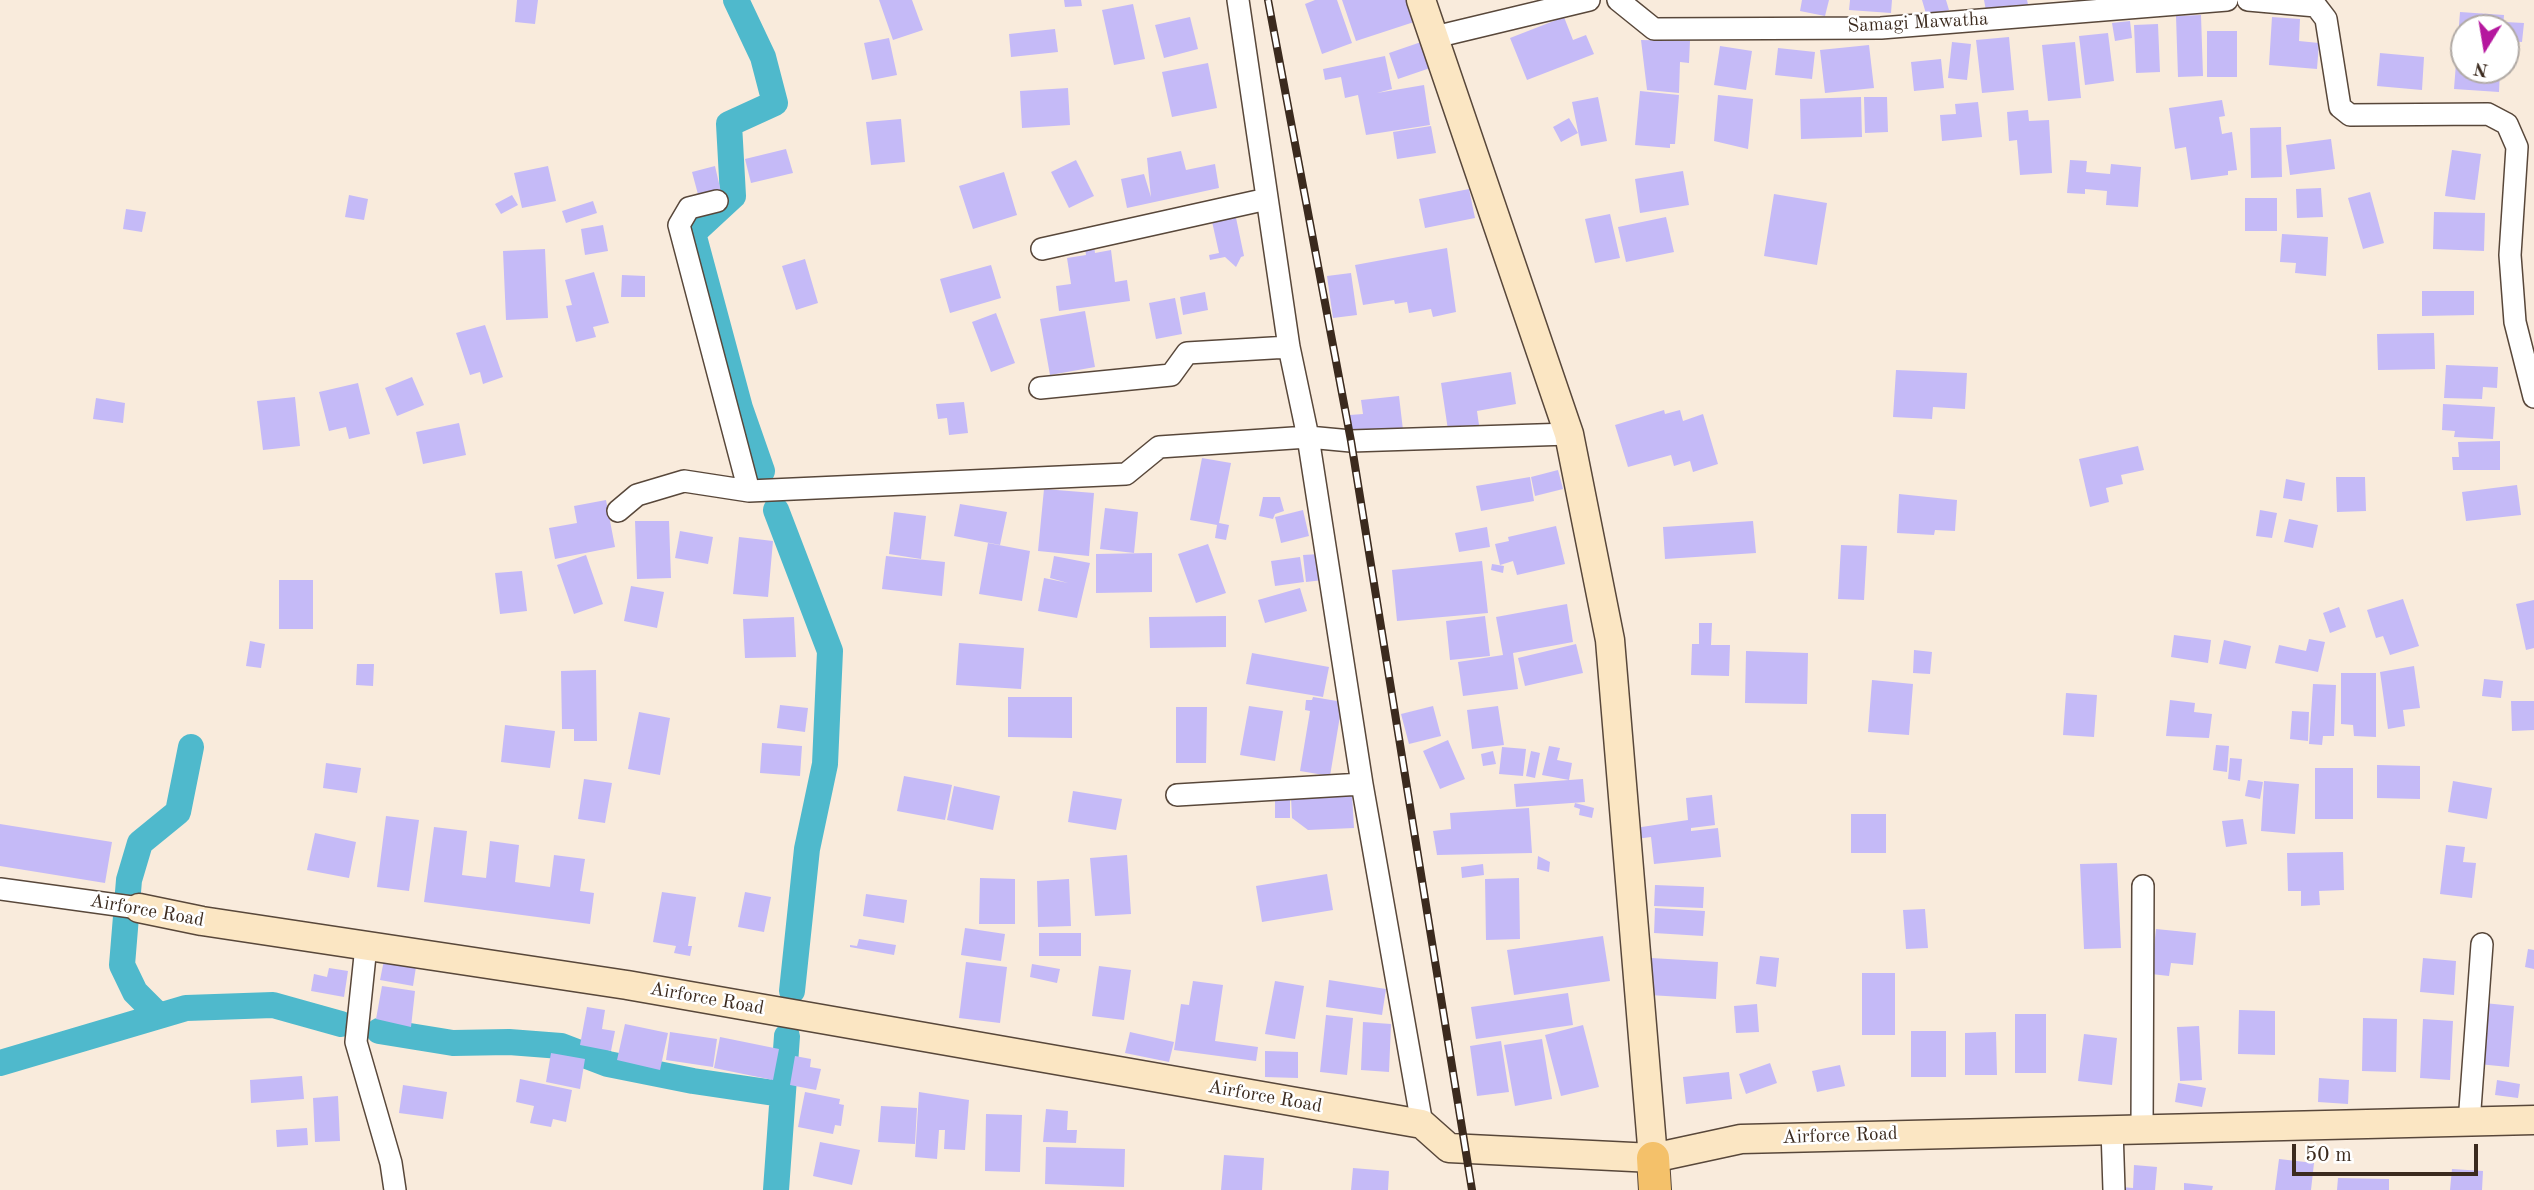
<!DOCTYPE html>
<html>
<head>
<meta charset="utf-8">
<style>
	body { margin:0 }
	#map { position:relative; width:2534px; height:1190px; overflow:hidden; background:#f9ebdc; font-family:"Old Standard TT",serif }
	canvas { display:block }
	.north { position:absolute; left:2450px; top:14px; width:70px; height:70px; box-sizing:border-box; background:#fff; border:2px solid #b1aaa5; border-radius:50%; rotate:191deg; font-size:19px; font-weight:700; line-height:28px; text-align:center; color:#3b2a1e }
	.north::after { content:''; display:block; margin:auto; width:24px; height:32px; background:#b5179e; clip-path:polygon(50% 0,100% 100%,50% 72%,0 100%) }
	.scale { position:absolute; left:2292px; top:1144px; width:186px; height:32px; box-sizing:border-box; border:4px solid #3b2a1e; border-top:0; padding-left:9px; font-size:21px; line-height:24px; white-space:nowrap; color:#3b2a1e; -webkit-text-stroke:5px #fff; paint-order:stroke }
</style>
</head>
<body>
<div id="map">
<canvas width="2534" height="1190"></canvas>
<div class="north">N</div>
<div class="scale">50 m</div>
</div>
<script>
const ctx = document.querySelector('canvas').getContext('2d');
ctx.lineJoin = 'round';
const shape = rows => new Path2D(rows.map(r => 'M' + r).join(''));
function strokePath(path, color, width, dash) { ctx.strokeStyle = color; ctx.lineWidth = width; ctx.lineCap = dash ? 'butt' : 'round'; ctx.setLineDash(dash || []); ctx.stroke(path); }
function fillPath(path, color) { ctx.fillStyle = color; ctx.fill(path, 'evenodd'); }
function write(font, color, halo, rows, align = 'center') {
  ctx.font = font + ' "Old Standard TT",serif'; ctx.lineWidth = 5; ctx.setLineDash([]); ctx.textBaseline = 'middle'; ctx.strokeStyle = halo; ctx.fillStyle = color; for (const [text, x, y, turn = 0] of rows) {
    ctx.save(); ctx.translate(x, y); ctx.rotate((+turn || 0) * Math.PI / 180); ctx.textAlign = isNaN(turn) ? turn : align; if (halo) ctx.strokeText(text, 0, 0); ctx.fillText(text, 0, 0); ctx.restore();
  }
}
strokePath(shape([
	[736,0,763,57,775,103,729,124,733,196,693,233,740,408,762,471],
	[776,510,830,651,825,764,807,849,792,991],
	[158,1015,135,992,122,965,129,880,140,843,178,812,191,747],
	[379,1031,453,1043,509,1042,561,1046,608,1064,693,1081,781,1094],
	[0,1063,186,1008,273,1005,341,1024],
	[776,1190,787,1036]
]), '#4fb9cc', 26);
fillPath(shape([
	[517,0,538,0,535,24,515,22],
	[879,0,912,0,923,30,893,40],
	[1064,0,1081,0,1082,6,1065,7],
	[1315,0,1337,0,1352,43,1322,54,1305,4],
	[1342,0,1406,0,1414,22,1356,41],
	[1802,0,1829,0,1825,16,1800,11],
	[1850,0,1892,0,1891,13,1849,10],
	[1922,0,1946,0,1949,10,1927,17],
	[1984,0,2027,0,2029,9,1987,16],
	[1133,4,1145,59,1114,65,1102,10],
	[2460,12,2504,15,2503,28,2464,28,2464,70,2500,70,2499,92,2454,89],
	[2201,15,2203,76,2178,77,2176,16],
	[1190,17,1198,49,1164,58,1155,25],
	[1564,17,1573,40,1586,35,1594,54,1527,80,1510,38],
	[2272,17,2300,19,2299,41,2319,43,2317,69,2269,65],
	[2130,21,2132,38,2115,41,2112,23],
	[2505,22,2524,23,2522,42,2506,41],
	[2158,24,2160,72,2136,73,2134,25],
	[1055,29,1058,52,1011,57,1009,34],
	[2207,31,2237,31,2237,77,2207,77],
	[2108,33,2114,81,2085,85,2079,36],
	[2009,37,2014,90,1982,93,1976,40],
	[889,38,897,75,872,80,864,43],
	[1427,40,1436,66,1398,79,1389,53],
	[1641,40,1690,41,1689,63,1680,62,1679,93,1647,90],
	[1952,42,1971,44,1967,80,1948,78],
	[2075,42,2081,98,2048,101,2042,45],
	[1869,45,1874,88,1825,93,1820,50],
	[1720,46,1752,51,1746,90,1714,85],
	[1778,48,1815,52,1812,79,1775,75],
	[2380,53,2424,57,2422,90,2377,86],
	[1385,56,1392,89,1377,93,1424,85,1430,125,1366,135,1358,95,1345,98,1341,77,1325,80,1323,69],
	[1941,59,1944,88,1914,91,1911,62],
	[1208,63,1217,108,1172,117,1162,72],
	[1068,88,1070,125,1022,128,1020,91],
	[1640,91,1679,95,1675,144,1670,144,1670,148,1635,145],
	[1718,95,1753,99,1748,149,1714,141],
	[1598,97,1607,141,1581,146,1572,102],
	[1861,97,1862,137,1801,139,1800,99],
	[1864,97,1887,97,1888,132,1865,133],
	[2222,100,2225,116,2219,117,2222,134,2232,132,2237,170,2228,171,2228,175,2191,180,2186,147,2175,149,2169,108],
	[1978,102,1982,137,1942,141,1940,115,1956,114,1955,104],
	[2028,110,2029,121,2049,120,2052,173,2020,175,2017,140,2009,141,2007,112],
	[1569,118,1578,133,1561,142,1553,127],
	[901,119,905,162,871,165,866,122],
	[1431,126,1436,153,1397,159,1393,132],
	[2281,127,2282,177,2251,178,2250,128],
	[2331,139,2335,169,2290,175,2286,145],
	[786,149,793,173,751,183,745,159],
	[2452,150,2481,154,2475,200,2445,196],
	[1181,151,1186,170,1215,164,1219,188,1127,208,1121,179,1144,174,1151,197,1147,158],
	[1076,160,1094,196,1069,208,1051,172],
	[2070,160,2087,161,2086,172,2110,174,2111,164,2141,167,2138,207,2106,205,2107,191,2085,189,2085,194,2067,193],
	[548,166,556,201,522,208,514,173],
	[715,166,721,192,699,198,692,172],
	[1683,171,1689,205,1640,213,1635,179],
	[1004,172,1017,215,973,229,959,186],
	[2321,188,2323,217,2297,218,2296,189],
	[1469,189,1475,218,1425,228,1419,199],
	[2370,192,2384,243,2363,249,2348,198],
	[1774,194,1827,203,1817,265,1764,256],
	[349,195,368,199,364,220,345,217],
	[512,195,518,205,501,214,495,204],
	[2245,198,2277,198,2277,231,2245,231],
	[593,201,597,213,566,223,562,211],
	[126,209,146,212,142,232,123,229],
	[2434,212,2485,213,2484,251,2433,249],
	[1235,213,1244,256,1241,257,1236,267,1225,257,1210,260,1209,255,1219,253,1211,217],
	[1610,214,1620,258,1595,263,1585,219],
	[1666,217,1674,252,1626,262,1618,227],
	[603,225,608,251,585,255,581,229],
	[2282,234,2328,237,2326,276,2295,273,2296,263,2280,262],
	[1094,246,1095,253,1111,250,1115,282,1127,280,1130,301,1059,311,1056,286,1071,284,1067,258,1086,255,1085,247],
	[1447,248,1456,312,1433,317,1431,309,1409,313,1407,302,1395,304,1394,300,1363,305,1355,265],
	[545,249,548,318,506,320,503,251],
	[805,259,818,303,796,310,782,266],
	[991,265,1001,298,950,313,940,279],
	[594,272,609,323,593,327,596,337,576,342,566,306,572,305,565,280],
	[1351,273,1357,315,1333,318,1327,276],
	[622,275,645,276,645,297,621,297],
	[2422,291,2474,291,2474,315,2422,316],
	[1205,292,1208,310,1183,315,1180,297],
	[1175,298,1182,334,1156,339,1149,303],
	[1085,311,1095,367,1050,375,1040,319],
	[996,313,1015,363,991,372,972,322],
	[485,325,503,377,483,384,480,372,470,375,456,333],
	[2434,333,2435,369,2378,370,2377,334],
	[2446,365,2498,367,2497,388,2483,387,2482,399,2444,398],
	[1896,370,1967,373,1965,409,1933,407,1932,419,1893,417],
	[1511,372,1516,404,1477,411,1479,425,1448,430,1441,383],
	[412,377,424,405,397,416,385,388],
	[358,383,370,434,349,439,346,427,329,431,319,392],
	[1399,396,1403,430,1352,435,1350,415,1363,414,1361,400],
	[295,397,300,446,263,450,257,401],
	[96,398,125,403,123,423,93,419],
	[964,402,968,433,949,435,947,418,938,419,936,404],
	[2443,404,2495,407,2493,439,2454,437,2455,431,2442,430],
	[1664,410,1665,414,1680,410,1683,421,1703,414,1718,464,1693,472,1690,461,1674,466,1671,455,1628,467,1615,425],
	[459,423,466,455,423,464,416,432],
	[2500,441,2500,470,2453,470,2452,457,2459,457,2458,442],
	[2138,446,2144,470,2121,475,2123,484,2106,488,2109,502,2090,507,2079,459],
	[1202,458,1231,463,1219,523,1229,525,1226,540,1215,538,1217,525,1190,520],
	[1558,470,1563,489,1535,496,1531,477],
	[1530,477,1534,501,1481,511,1476,486],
	[2336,477,2365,477,2366,511,2337,512],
	[2286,479,2305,483,2302,501,2283,498],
	[2517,485,2521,515,2466,521,2462,492],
	[1044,489,1094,493,1089,556,1038,551],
	[1899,494,1957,500,1955,531,1935,530,1934,535,1897,533],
	[1263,497,1280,497,1284,511,1275,514,1273,519,1259,516],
	[606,500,615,547,555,559,549,528,577,523,574,506],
	[960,504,1007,512,1000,545,954,536],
	[1105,508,1138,512,1134,553,1100,549],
	[1303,510,1309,536,1281,543,1275,517],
	[2260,510,2277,513,2272,538,2256,536],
	[894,512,926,516,921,559,889,554],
	[2289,519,2318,525,2313,548,2284,542],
	[635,521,669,521,671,578,637,579],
	[1753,521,1756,553,1665,559,1663,527],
	[1556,526,1565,564,1517,575,1513,561,1500,565,1495,544,1509,541,1508,537],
	[1487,527,1490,547,1459,552,1455,533],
	[680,531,713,537,708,564,675,558],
	[739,537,773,541,768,597,733,594],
	[988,543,1030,551,1022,601,979,594],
	[1208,544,1226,593,1196,603,1178,554],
	[1841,545,1867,546,1864,600,1838,599],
	[1152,553,1152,592,1096,593,1096,554],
	[1320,554,1323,580,1306,582,1303,555],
	[586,555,603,604,574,614,557,565],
	[886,556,945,562,942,596,882,589],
	[1054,556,1090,563,1077,618,1038,611,1044,578,1068,583,1050,578],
	[1300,557,1304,582,1275,586,1271,561],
	[1482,561,1488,613,1397,621,1392,570],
	[1492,564,1504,566,1503,573,1491,570],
	[522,571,527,611,500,614,495,573],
	[279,580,313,580,313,629,279,629],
	[631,586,664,592,657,628,624,621],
	[1300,588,1307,611,1265,623,1258,600],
	[2403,599,2419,646,2390,655,2383,636,2376,638,2367,610],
	[2534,600,2534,648,2526,650,2516,604],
	[1567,604,1573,642,1513,653,1518,689,1463,696,1458,662,1503,655,1496,617],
	[2339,607,2346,627,2330,633,2323,613],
	[1226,616,1226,647,1150,648,1149,617],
	[1485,616,1490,656,1450,660,1446,621],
	[794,617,796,657,745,658,743,619],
	[1699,623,1712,623,1711,645,1730,645,1729,676,1691,675,1692,644,1699,644],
	[2174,635,2211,640,2208,663,2171,657],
	[2309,639,2325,642,2318,672,2275,663,2279,645,2306,651],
	[2224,640,2251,646,2246,669,2219,664],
	[250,641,265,644,261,668,246,666],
	[959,643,1024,648,1021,689,956,685],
	[1576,644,1583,673,1525,686,1518,658],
	[1914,650,1932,652,1930,674,1913,673],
	[1746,651,1808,653,1807,704,1745,703],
	[1252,653,1329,667,1323,697,1246,684],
	[357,664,374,664,373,686,356,685],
	[2414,666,2420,708,2403,710,2405,726,2388,729,2380,672],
	[596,670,597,741,574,741,574,729,562,729,561,671],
	[2341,673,2376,673,2376,737,2354,736,2353,725,2341,724],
	[2484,679,2503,681,2501,698,2482,696],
	[1872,680,1913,684,1909,735,1868,732],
	[2313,684,2336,685,2334,736,2323,736,2322,745,2309,744],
	[2066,693,2097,695,2094,737,2063,735],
	[1008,697,1072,697,1072,738,1008,737],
	[1313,697,1343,702,1347,717,1340,716,1330,776,1300,771,1310,711,1305,710,1306,700,1312,700],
	[2170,700,2195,703,2194,712,2212,714,2209,738,2166,736],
	[2511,701,2534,701,2534,730,2512,731],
	[780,705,808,708,805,732,777,728],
	[1249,706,1283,711,1275,761,1240,755],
	[1433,706,1441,736,1409,744,1401,714],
	[1498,706,1504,745,1472,749,1467,710],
	[1176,707,1207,707,1206,763,1176,763],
	[2292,711,2309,712,2308,741,2290,739],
	[639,712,670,718,660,775,628,769],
	[505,725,555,731,550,768,501,762],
	[1448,740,1465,779,1440,789,1423,751],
	[762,743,802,746,800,776,760,773],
	[2216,745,2229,746,2227,772,2213,770],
	[1549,746,1560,748,1557,760,1572,763,1569,780,1542,775],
	[1502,747,1526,749,1523,776,1499,774],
	[1493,751,1496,764,1483,766,1481,754],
	[1531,751,1540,753,1535,778,1526,776],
	[2230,758,2242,759,2240,781,2228,779],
	[326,763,361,768,357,793,323,788],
	[2377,765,2420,766,2420,799,2377,798],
	[2315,768,2353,768,2353,819,2315,819],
	[904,776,952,785,945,820,897,811],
	[584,779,612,783,605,823,578,819],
	[1583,779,1585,802,1516,807,1514,784],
	[2248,780,2263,782,2260,799,2245,796],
	[2264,781,2299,784,2295,834,2261,831],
	[2453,781,2492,788,2487,819,2448,812],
	[954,786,1000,796,993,830,947,820],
	[1073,791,1122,799,1116,830,1068,822],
	[1352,794,1354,828,1308,830,1292,818,1291,797],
	[1712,795,1715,825,1691,828,1691,831,1718,828,1721,857,1654,864,1651,837,1636,839,1635,828,1688,820,1686,798],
	[1275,799,1290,799,1290,818,1275,818],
	[1575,803,1594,808,1592,818,1579,815,1580,809,1574,807],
	[1529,808,1532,853,1437,855,1433,831,1451,829,1450,813],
	[1851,814,1886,814,1886,853,1851,853],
	[386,816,419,820,409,891,377,887],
	[2243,819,2247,844,2226,847,2222,821],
	[0,824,112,842,105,883,0,866],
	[434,827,467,831,462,875,486,878,490,841,519,845,515,882,550,887,554,855,585,859,580,891,594,893,590,924,424,902],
	[315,833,356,842,349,878,307,870],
	[2446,845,2465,847,2463,862,2476,863,2472,898,2440,894],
	[2343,852,2344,890,2319,891,2320,905,2301,906,2301,891,2288,891,2287,853],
	[1127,855,1131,914,1095,916,1090,858],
	[1538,856,1550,862,1549,872,1537,869],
	[2117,863,2121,948,2084,949,2080,864],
	[1483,864,1484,875,1462,878,1461,867],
	[1327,874,1333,910,1262,922,1256,886],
	[980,878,1015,879,1015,924,979,924],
	[1519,878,1520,939,1486,940,1485,879],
	[1069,879,1071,926,1038,927,1037,881],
	[1655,885,1704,887,1703,908,1654,906],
	[662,892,696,897,688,946,692,946,690,956,674,953,676,946,653,942],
	[745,892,771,897,764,932,738,927],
	[866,894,907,900,904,923,863,916],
	[1655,908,1705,911,1703,936,1654,933],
	[1925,909,1928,948,1906,949,1903,910],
	[965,928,1005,934,1001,961,961,955],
	[2156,929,2196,933,2193,965,2171,963,2169,976,2151,974],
	[1039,933,1081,933,1081,956,1039,956],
	[1603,936,1610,981,1514,995,1507,950],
	[859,939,896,945,894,955,850,947,850,945,857,946],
	[2528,949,2534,950,2534,969,2525,967],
	[1760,956,1779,958,1776,987,1756,984],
	[1651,958,1718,962,1716,999,1649,995],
	[2423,958,2456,961,2454,995,2420,992],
	[384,960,416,967,413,986,380,980],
	[966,962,1007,967,1000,1023,959,1018],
	[1032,964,1060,969,1057,983,1030,977],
	[1099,966,1131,970,1124,1020,1092,1016],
	[329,968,348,971,344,997,311,991,314,974,327,977],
	[1862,973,1895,973,1895,1035,1862,1035],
	[1329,980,1386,989,1382,1015,1326,1007],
	[1193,981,1223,985,1215,1041,1258,1047,1256,1061,1174,1050,1181,1004,1189,1005],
	[1275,981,1304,986,1295,1039,1265,1034],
	[382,986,415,991,411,1027,376,1019],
	[1568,993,1573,1025,1476,1039,1471,1007],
	[2484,1003,2514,1006,2509,1067,2478,1064],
	[1757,1004,1759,1032,1736,1033,1734,1006],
	[587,1007,605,1010,602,1029,615,1031,611,1051,580,1045],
	[2239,1010,2275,1011,2275,1055,2238,1054],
	[2015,1014,2046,1014,2046,1073,2015,1073],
	[1326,1015,1353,1018,1347,1075,1320,1072],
	[2363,1018,2397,1019,2396,1072,2362,1071],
	[2423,1019,2453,1021,2450,1080,2420,1078],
	[1363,1022,1391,1024,1389,1072,1361,1070],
	[625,1024,668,1033,660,1070,617,1060],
	[1583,1025,1599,1087,1561,1096,1545,1035],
	[2199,1026,2202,1080,2180,1081,2177,1027],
	[1911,1031,1946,1031,1946,1077,1911,1077],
	[670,1032,717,1039,713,1067,666,1060],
	[1130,1032,1174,1042,1169,1062,1125,1053],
	[1996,1032,1997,1075,1965,1075,1965,1033],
	[2084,1034,2117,1038,2112,1085,2078,1081],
	[720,1037,779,1049,773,1080,714,1068],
	[1542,1039,1552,1099,1515,1106,1504,1045],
	[1501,1041,1509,1092,1477,1096,1470,1046],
	[1265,1051,1298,1052,1298,1078,1265,1077],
	[551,1053,585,1059,580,1089,546,1082],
	[795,1056,811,1059,810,1067,821,1069,816,1090,790,1085],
	[1770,1063,1777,1083,1746,1094,1739,1074],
	[1840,1065,1845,1086,1817,1092,1812,1071],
	[1729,1072,1732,1099,1686,1104,1683,1077],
	[302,1076,304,1099,251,1103,250,1080],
	[2319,1078,2349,1080,2348,1104,2318,1102],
	[520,1079,572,1090,566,1122,553,1119,551,1127,530,1123,534,1106,516,1102],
	[2497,1080,2520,1084,2518,1098,2495,1095],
	[2178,1083,2206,1088,2202,1107,2175,1102],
	[403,1085,447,1092,443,1119,399,1113],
	[805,1092,840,1099,839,1104,844,1105,841,1126,835,1125,833,1134,798,1127],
	[919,1092,969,1100,965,1150,944,1149,945,1130,939,1130,937,1159,915,1157],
	[338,1096,340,1141,315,1142,313,1098],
	[881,1106,917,1108,915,1144,878,1142],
	[1046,1109,1068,1111,1067,1130,1077,1130,1076,1143,1043,1142],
	[986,1114,1022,1115,1020,1172,985,1171],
	[307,1128,308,1145,277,1147,276,1130],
	[820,1142,860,1150,852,1185,813,1176],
	[1046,1147,1125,1149,1124,1187,1045,1184],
	[1224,1155,1264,1158,1262,1190,1221,1190],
	[2279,1159,2314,1163,2311,1190,2275,1190],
	[2134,1165,2157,1167,2155,1190,2121,1190,2121,1187,2133,1188],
	[1353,1168,1389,1171,1388,1190,1351,1190],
	[2452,1169,2483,1171,2482,1190,2450,1190],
	[2338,1178,2389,1179,2389,1190,2337,1190],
	[2184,1183,2213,1186,2212,1190,2184,1190]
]), '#c5baf7');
const street = shape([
	[1238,0,1289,347,1308,437,1362,784,1422,1124],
	[1618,0,1654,29,1881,28,2227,0],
	[2248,0,2316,6,2326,19,2340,107,2350,115,2488,114,2507,124,2517,147,2510,255,2515,322,2534,397],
	[1435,37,1589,0],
	[717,201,689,208,679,225,749,491],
	[1042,249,1267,199],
	[1040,388,1171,375,1187,353,1289,347],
	[618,511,637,495,684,481,749,491,1126,474,1159,447,1308,437,1351,441,1569,434],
	[1177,795,1362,784],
	[0,889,139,908],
	[366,946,356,1042,391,1163,395,1190],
	[2469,1123,2482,944],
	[2112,1129,2114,1190],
	[2142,1129,2143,886]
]);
const secondary = shape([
	[1421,0,1569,434,1610,640,1653,1158],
	[139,908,202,921,627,985,1422,1124,1449,1148,1653,1158,1741,1139,2534,1120]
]);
const primary = shape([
	[1653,1158,1655,1190]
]);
strokePath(street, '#58473a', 24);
strokePath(secondary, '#58473a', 31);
strokePath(primary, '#58473a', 34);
strokePath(street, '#fff', 21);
strokePath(secondary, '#fbe6c3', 28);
strokePath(primary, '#f4c16a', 32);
const rail = shape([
	[1268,0,1351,441,1472,1190]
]);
strokePath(rail, '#3b2a1e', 8);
strokePath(rail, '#fff', 5, [16]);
write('19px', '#3b2a1e', '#fff', [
	["Samagi Mawatha",1918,23,-3],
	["Airforce Road",147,911,10],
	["Airforce Road",707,999,10],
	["Airforce Road",1265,1097,10],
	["Airforce Road",1840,1136,-2]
]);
</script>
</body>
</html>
